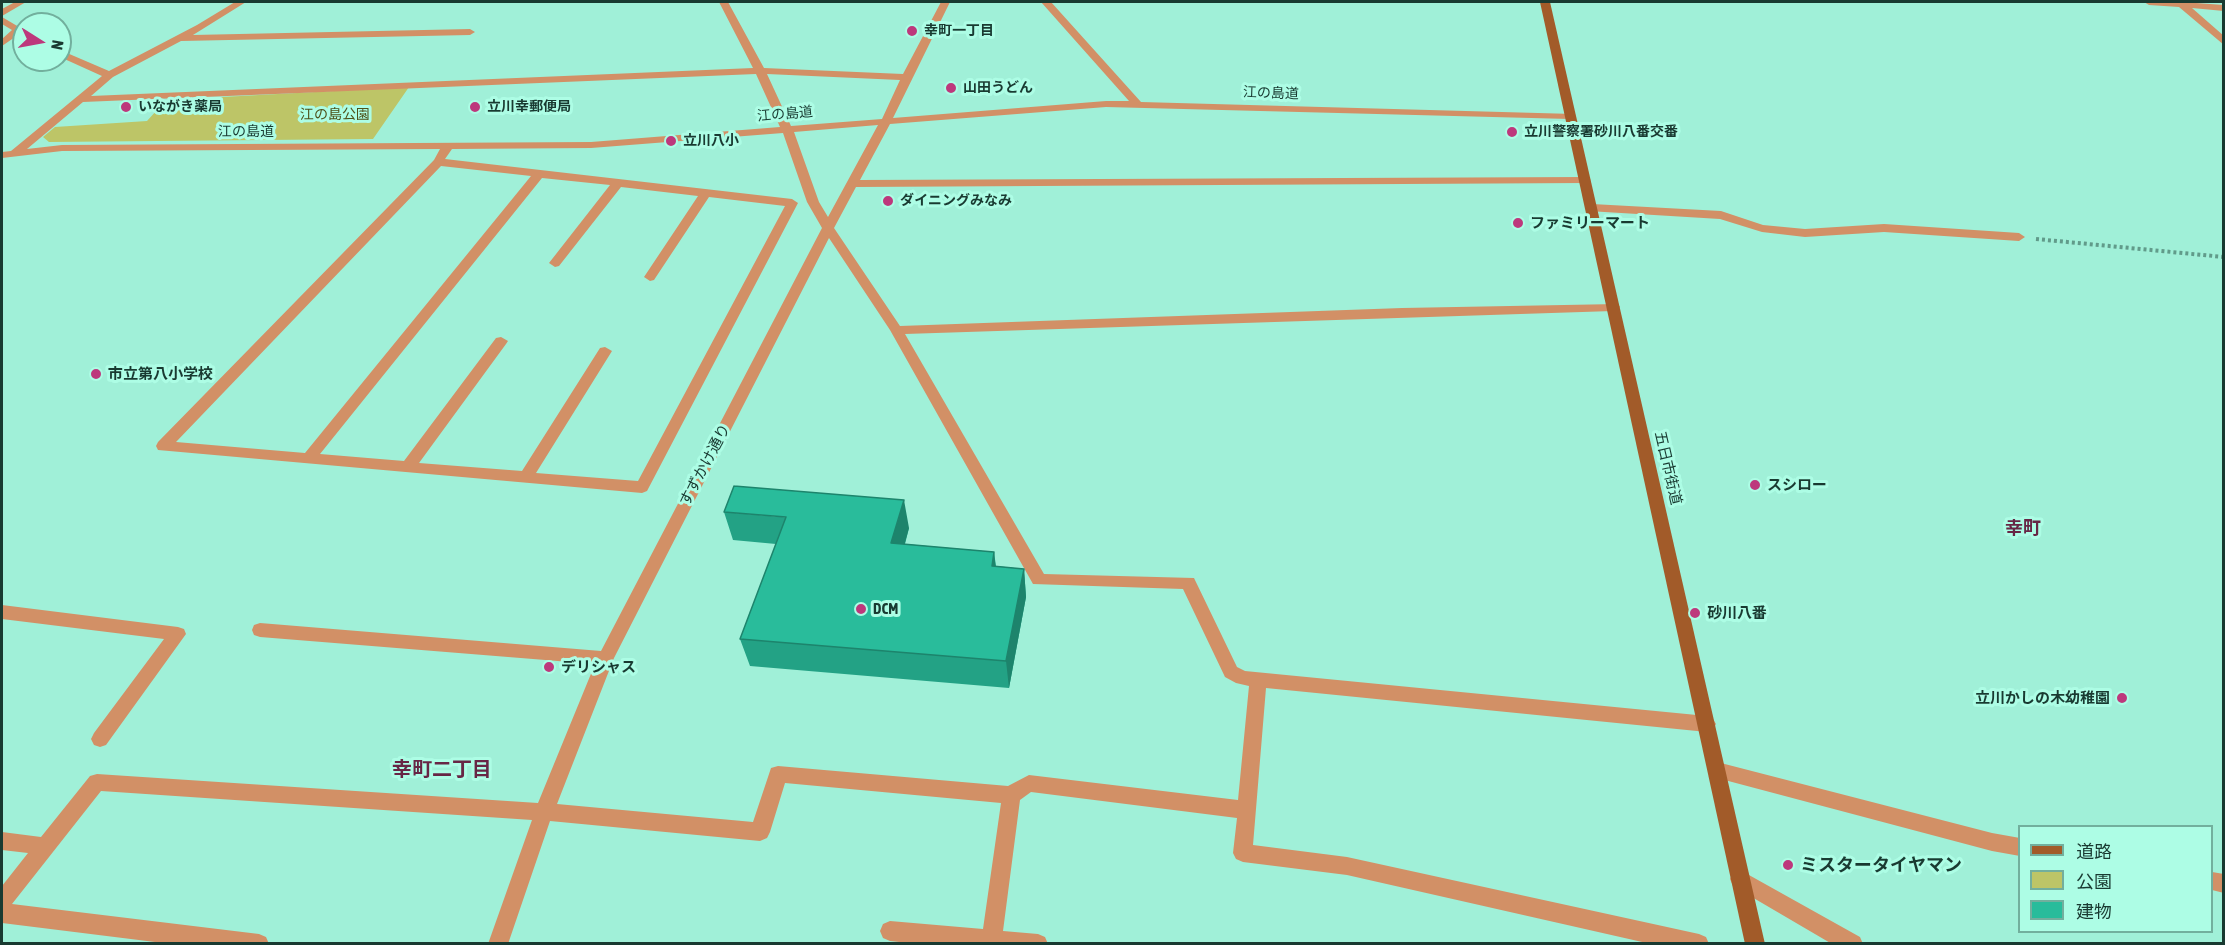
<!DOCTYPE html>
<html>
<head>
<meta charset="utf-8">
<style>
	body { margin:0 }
	#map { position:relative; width:2225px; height:945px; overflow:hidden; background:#a0f0d8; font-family:"Asap Condensed","Noto Sans JP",sans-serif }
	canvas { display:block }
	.frame { position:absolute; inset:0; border:3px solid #193a31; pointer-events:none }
	.legend { position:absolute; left:2018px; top:825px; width:195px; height:108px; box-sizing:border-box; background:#adfde5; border:2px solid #72af9d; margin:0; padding:8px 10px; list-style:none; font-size:18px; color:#193a31 }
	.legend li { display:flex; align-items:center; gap:12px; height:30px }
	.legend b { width:30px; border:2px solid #72af9d }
	.north { position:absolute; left:12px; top:12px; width:60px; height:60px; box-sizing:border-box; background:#adfde5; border:2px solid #72af9d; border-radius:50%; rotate:101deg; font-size:16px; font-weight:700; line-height:24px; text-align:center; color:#193a31 }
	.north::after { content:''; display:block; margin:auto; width:21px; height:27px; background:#bd387c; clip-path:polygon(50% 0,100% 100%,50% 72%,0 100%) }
</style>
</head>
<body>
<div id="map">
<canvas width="2225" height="945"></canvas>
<div class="frame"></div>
<ul class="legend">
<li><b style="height:8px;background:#a25b29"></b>道路</li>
<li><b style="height:16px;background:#bdc567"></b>公園</li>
<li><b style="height:16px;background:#29bc9b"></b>建物</li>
</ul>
<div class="north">N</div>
</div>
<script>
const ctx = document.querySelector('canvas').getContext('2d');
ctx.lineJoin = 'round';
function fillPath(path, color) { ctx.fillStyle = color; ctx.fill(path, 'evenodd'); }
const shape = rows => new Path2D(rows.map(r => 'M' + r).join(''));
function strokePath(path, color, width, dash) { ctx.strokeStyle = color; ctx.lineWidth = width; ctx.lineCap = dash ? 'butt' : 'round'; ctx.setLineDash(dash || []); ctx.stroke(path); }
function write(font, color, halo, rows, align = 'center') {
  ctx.font = font + ' "Asap Condensed","Noto Sans JP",sans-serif'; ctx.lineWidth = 6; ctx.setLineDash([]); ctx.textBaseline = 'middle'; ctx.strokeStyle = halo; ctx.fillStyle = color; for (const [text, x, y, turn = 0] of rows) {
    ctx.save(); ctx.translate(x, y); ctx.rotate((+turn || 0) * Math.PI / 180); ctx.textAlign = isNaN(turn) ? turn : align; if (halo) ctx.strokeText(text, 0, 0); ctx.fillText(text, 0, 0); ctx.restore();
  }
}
fillPath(shape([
	[409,87,373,139,49,142,43,137,55,127,147,121,166,100]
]), '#bdc567');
strokePath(shape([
	[2036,239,2224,257]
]), '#619b8a', 4, [3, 3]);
fillPath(shape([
	[15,2,26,2,2,16,2,9,15,2],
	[235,2,246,2,193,35,470,29,475,32,470,35,181,41,113,77,91,96,753,68,719,2,728,2,764,68,903,74,941,2,950,2,893,118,1106,101,1129,101,1041,2,1051,2,1141,102,1574,114,1574,118,1570,119,1106,107,890,124,860,180,1585,177,1591,180,1585,183,856,187,834,228,900,326,1402,308,1618,304,1620,307,1618,310,1613,311,905,334,1044,574,1194,578,1237,667,1245,671,1707,716,1713,719,1716,724,1713,729,1707,732,1266,688,1253,845,1347,857,1699,934,1706,937,1709,944,1651,944,1347,875,1243,862,1236,859,1233,853,1237,818,1031,792,1020,800,1003,931,1038,934,1045,937,1048,944,918,944,890,941,883,938,880,931,883,924,890,921,983,929,1001,803,785,783,770,832,767,838,760,841,550,821,508,944,488,944,532,820,101,791,12,904,259,934,266,937,269,944,171,944,2,923,2,886,28,853,2,850,2,832,41,837,90,776,97,774,538,803,595,664,260,637,254,635,252,630,254,625,260,623,601,651,822,228,807,202,783,133,591,148,452,149,445,159,792,199,798,203,647,491,642,493,158,450,156,446,158,442,434,160,440,149,62,151,2,158,2,152,11,151,102,76,60,57,60,50,109,71,197,25,235,2],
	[756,74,780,127,591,142,62,145,27,149,83,102,756,74],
	[767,74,900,80,882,119,791,126,767,74],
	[878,125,828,217,819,202,794,132,878,125],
	[441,166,531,176,305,453,176,442,441,166],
	[542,178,610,185,549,263,555,267,559,266,621,187,698,196,644,277,650,281,654,280,709,197,785,206,638,481,536,473,612,351,605,347,600,348,522,471,419,463,506,344,508,341,501,337,496,338,404,461,320,454,542,178],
	[829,238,890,330,1033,584,1183,589,1225,677,1236,683,1249,686,1238,800,1029,775,1008,786,778,766,771,768,753,822,557,804,614,658,829,238],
	[2144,2,2182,2,2224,5,2224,11,2192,8,2224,36,2224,45,2179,7,2149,5,2144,2],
	[2,17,24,30,24,37,18,35,2,46,2,39,12,30,2,24,2,17],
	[1592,204,1721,211,1763,225,1805,229,1884,224,2019,233,2025,237,2019,241,1884,232,1805,237,1762,232,1720,219,1588,211,1586,208,1592,204],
	[2,605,178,627,184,629,186,634,106,745,100,747,94,745,91,739,94,733,164,639,2,619,2,605],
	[1717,762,1992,833,2020,838,2020,856,1992,851,1717,778,1710,776,1708,770,1710,764,1717,762],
	[1740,870,1860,937,1863,944,1832,944,1733,886,1730,879,1733,872,1740,870],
	[2212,872,2224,874,2224,893,2212,890,2212,872]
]), '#d29066');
fillPath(shape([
	[1540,2,1550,2,1765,944,1745,944,1540,2]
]), '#a25b29');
fillPath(shape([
	[724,512,909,528,905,544,994,552,996,566,1024,569,1026,597,1009,688,750,666,740,639,776,544,733,540]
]), '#23a285');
fillPath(shape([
	[904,500,909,528,897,571,891,543],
	[994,552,997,580,992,566],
	[1024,569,1026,597,1009,688,1006,661]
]), '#1d846c');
const building = shape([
	[734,486,904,500,891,543,994,552,992,566,1024,569,1006,661,740,639,786,517,724,512,734,486]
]);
fillPath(building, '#29bc9b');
strokePath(building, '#1d846c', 1.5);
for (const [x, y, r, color] of [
	[912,31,6,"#bd387c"],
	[951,88,6,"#bd387c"],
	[126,107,6,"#bd387c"],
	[475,107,6,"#bd387c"],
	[1512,132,6,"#bd387c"],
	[671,141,6,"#bd387c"],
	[888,201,6,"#bd387c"],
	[1518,223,6,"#bd387c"],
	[96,374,6,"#bd387c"],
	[1755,485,6,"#bd387c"],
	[861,609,6,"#bd387c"],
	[1695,613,6,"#bd387c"],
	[549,667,6,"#bd387c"],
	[2122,698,6,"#bd387c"],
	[1788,865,6,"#bd387c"]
]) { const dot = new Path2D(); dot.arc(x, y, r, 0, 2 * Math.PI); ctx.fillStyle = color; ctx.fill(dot); strokePath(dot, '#adfde5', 2); }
write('bold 14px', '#193a31', '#adfde5', [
	["幸町一丁目",924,31],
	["山田うどん",963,88],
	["いながき薬局",138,107],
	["立川幸郵便局",487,107],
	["立川警察署砂川八番交番",1524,132],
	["立川八小",683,141],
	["ダイニングみなみ",900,201]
], 'left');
write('14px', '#193a31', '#adfde5', [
	["江の島道",1271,93,2],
	["江の島道",785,114,-5],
	["江の島道",246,132]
]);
write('14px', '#4e521b', '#adfde5', [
	["江の島公園",335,115]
]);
write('bold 15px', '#193a31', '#adfde5', [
	["ファミリーマート",1530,223],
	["市立第八小学校",108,374],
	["スシロー",1767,485],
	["DCM",873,609],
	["砂川八番",1707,613],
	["デリシャス",561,667],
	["立川かしの木幼稚園",2110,698,"right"]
], 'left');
write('15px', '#193a31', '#adfde5', [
	["すずかけ通り",705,465,-62],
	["五日市街道",1668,468,77]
]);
write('bold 18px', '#672645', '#adfde5', [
	["幸町",2023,528]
]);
write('bold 18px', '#193a31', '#adfde5', [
	["ミスタータイヤマン",1800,865]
], 'left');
write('bold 20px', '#672645', '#adfde5', [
	["幸町二丁目",442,770]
]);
</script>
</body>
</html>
